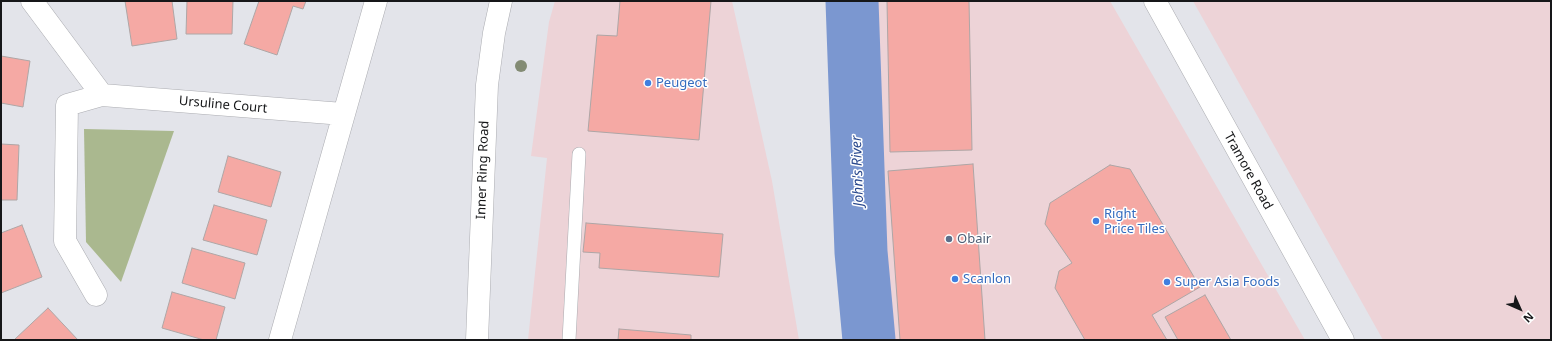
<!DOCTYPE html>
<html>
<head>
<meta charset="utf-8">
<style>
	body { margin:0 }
	#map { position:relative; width:1552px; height:341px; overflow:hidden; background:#e3e4ea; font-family:"Noto Sans",sans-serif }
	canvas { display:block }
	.frame { position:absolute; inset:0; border:2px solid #161719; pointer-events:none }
	.north { position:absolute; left:1500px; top:289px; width:40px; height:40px; -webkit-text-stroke:3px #fff; paint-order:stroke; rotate:135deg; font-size:11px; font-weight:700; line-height:16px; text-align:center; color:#161719 }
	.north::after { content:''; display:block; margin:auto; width:14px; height:18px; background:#161719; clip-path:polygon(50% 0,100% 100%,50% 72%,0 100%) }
</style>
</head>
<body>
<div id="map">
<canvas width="1552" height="341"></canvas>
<div class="frame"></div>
<div class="north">N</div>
</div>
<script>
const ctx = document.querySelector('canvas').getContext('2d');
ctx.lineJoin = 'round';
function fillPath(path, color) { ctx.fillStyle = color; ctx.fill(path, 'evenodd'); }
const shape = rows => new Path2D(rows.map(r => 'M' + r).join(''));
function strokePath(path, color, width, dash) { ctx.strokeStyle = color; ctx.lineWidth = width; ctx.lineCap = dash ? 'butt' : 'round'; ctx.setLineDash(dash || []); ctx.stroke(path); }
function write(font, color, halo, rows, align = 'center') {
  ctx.font = font + ' "Noto Sans",sans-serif'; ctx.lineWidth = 3; ctx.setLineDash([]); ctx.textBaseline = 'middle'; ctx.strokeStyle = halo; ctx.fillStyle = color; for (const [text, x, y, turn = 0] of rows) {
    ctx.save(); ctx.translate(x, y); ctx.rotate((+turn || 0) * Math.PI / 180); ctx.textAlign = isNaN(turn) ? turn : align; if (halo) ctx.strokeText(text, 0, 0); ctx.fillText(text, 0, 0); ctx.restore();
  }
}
fillPath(shape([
	[555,1,732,1,772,181,799,340,528,340,547,158,531,156,549,22],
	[867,1,1110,1,1305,340,880,340],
	[1193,1,1551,1,1551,340,1383,340]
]), '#edd3d7');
fillPath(shape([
	[84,129,174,131,121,282,86,242]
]), '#aab88f');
strokePath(shape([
	[852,1,861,252,869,340]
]), '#7b97d0', 53);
const building = shape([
	[125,1,172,1,177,39,132,46,125,1],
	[187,1,233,1,232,34,186,34,187,1],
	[259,1,306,1,303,9,293,6,277,55,244,44,259,1],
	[620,1,711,1,699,140,588,131,597,35,617,36,620,1],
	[887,1,969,1,972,150,890,152,887,1],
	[1,56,30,61,23,107,1,103,1,56],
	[1,144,19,145,17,200,1,200,1,144],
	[228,156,281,172,271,207,218,192,228,156],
	[973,164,985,340,900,340,888,171,973,164],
	[1110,165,1130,169,1200,287,1152,315,1167,340,1085,340,1055,288,1059,271,1072,263,1045,224,1050,203,1110,165],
	[214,205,267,220,257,255,203,240,214,205],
	[586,223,723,234,719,277,599,268,600,253,583,252,586,223],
	[22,225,42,277,1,293,1,233,22,225],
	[192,248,245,263,235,299,182,283,192,248],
	[172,292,225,307,216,340,204,340,162,328,172,292],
	[1205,295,1231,340,1178,340,1165,317,1205,295],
	[48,308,78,340,14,340,48,308],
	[619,329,691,335,691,340,618,340,619,329]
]);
fillPath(building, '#f5a9a4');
strokePath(building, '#aea6a6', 1);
const service = shape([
	[569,340,579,154]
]);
const minor = shape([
	[32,1,102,95,343,114],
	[96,295,65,241,67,105,102,95],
	[280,340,376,1]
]);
const secondary = shape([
	[1155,1,1343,340],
	[477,340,487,85,494,33,501,1]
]);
strokePath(service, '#abacb1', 14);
strokePath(minor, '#abacb1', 23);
strokePath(secondary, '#abacb1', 23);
strokePath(service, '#fff', 13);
strokePath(minor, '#fff', 22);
strokePath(secondary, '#fff', 22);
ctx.fillStyle = '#838b74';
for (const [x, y] of [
	[521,66]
]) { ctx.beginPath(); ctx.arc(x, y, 6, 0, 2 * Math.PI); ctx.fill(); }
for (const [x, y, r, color] of [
	[648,83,4,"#3f7fe0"],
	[1096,221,4,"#3f7fe0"],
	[949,239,4,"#5c6f8a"],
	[955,279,4,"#3f7fe0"],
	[1167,282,4,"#3f7fe0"]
]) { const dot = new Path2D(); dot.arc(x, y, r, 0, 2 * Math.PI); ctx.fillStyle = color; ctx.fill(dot); strokePath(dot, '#fff', 1.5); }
write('13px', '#366cbe', '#fff', [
	["Peugeot",656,83],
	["Right",1104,214],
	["Price Tiles",1104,229],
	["Scanlon",963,279],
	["Super Asia Foods",1175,282]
], 'left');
write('13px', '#161719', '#fff', [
	["Ursuline Court",223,105,5],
	["Inner Ring Road",483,170,-88],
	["Tramore Road",1248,171,61]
]);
write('13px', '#4e5e75', '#fff', [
	["Obair",957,239]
], 'left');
write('italic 14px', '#29488d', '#fff', [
	["John's River",858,171,-92]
]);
</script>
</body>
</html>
